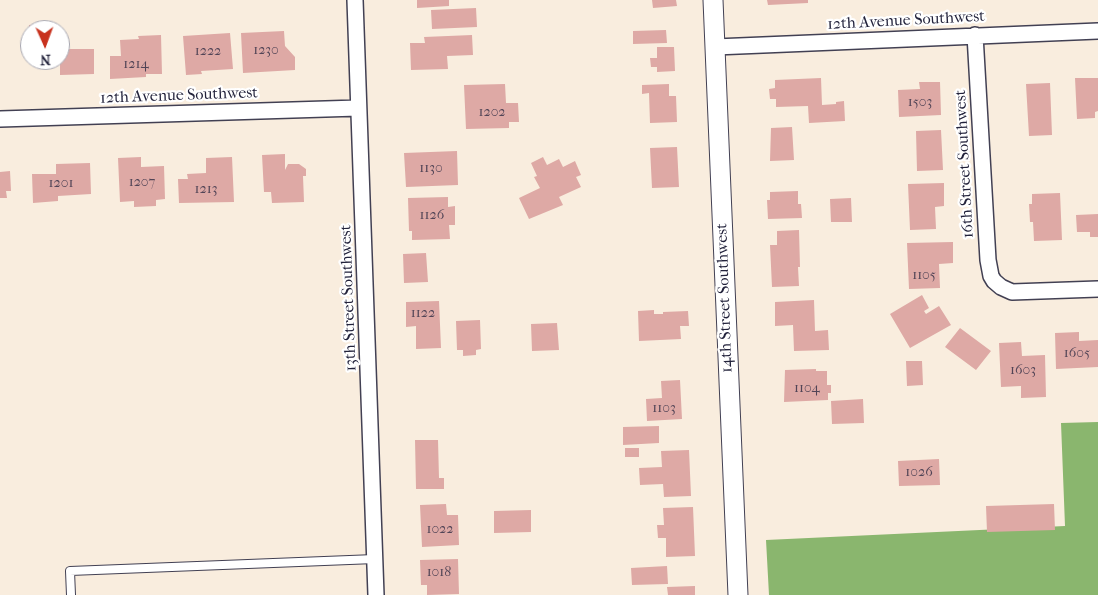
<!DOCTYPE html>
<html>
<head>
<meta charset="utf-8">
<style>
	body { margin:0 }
	#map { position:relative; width:1098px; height:595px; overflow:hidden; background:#f9edde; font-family:"IM FELL French Canon",serif }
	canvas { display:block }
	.north { position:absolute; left:20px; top:20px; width:50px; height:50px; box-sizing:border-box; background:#fff; border:1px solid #a7a7b1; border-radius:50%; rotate:178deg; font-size:14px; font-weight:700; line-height:20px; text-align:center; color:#22223b }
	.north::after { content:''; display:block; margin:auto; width:18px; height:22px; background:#c8321e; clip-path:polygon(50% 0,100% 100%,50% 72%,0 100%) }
</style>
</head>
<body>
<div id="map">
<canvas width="1098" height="595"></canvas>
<div class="north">N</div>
</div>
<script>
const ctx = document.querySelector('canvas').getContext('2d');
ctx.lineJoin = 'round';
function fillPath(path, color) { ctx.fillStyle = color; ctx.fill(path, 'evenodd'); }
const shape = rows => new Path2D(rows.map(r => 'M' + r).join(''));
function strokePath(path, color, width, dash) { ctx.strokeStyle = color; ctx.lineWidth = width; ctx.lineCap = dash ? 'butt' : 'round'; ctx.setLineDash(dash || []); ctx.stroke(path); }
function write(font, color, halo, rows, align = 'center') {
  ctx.font = font + ' "IM FELL French Canon",serif'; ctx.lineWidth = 4.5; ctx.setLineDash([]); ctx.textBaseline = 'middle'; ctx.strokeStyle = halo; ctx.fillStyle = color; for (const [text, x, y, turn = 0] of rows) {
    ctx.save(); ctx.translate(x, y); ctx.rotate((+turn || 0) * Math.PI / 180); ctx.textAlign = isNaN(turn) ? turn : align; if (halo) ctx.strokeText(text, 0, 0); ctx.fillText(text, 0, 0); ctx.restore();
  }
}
fillPath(shape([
	[1098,422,1098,595,769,595,766,540,1065,526,1061,423]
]), '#8ab66e');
fillPath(shape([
	[417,0,449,0,449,6,417,8],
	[652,0,676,0,677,6,653,8],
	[767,0,808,0,808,3,768,5],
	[476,8,477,27,432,29,431,10],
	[57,24,57,30,29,30,29,25],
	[666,30,667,43,633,44,633,31],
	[284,31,285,46,295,57,295,70,243,73,241,33],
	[230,33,233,69,201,71,202,74,186,75,183,36],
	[161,35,162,74,146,74,146,77,110,79,110,56,121,56,120,40,139,39,138,36],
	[472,35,473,55,447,56,448,69,411,70,410,43,425,43,424,37],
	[657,47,674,47,675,71,657,72,657,67,651,67,650,58,657,58],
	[60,49,94,49,94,74,60,75],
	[821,78,822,105,836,104,836,102,844,101,845,121,809,123,808,106,776,107,776,99,770,99,769,89,775,88,775,80],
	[1075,78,1098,78,1098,111,1095,112,1095,118,1077,119],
	[919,82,940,82,941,115,899,117,898,90,920,89],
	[1050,83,1052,135,1029,136,1026,84],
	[505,84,506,103,518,103,519,122,509,122,509,128,466,129,464,85],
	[669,84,669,96,676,96,677,122,650,123,649,93,642,94,642,85],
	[792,127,794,160,770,161,771,128],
	[941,130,943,170,917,171,916,131],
	[677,147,679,187,652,188,650,148],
	[457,151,458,185,406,187,404,153],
	[285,154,285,170,288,164,299,164,306,169,306,176,303,176,304,202,272,203,271,192,264,192,262,155],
	[141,157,141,167,164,166,165,199,156,200,156,206,134,207,134,201,120,202,118,158],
	[232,157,234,202,179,203,178,179,188,179,187,174,206,173,206,158],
	[543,157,547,165,559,159,563,167,575,161,581,175,576,177,581,187,559,197,563,205,529,219,519,198,540,188,534,177,537,176,531,163],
	[90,163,91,194,58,196,58,201,33,203,32,174,56,174,56,164],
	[10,171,11,191,6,191,7,198,0,198,0,172],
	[944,183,944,206,935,207,936,229,910,230,908,184],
	[798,191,798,204,801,204,802,218,768,219,767,200,770,200,770,192],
	[1060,193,1062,240,1034,241,1033,222,1030,222,1029,204,1032,204,1032,194],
	[448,197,448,207,455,206,455,225,449,225,450,239,412,240,412,231,409,231,408,198],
	[851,198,852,222,831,222,830,199],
	[1098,214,1098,237,1090,237,1090,232,1077,232,1076,215],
	[799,230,800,267,798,267,799,286,772,287,770,245,777,245,777,231],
	[953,242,953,263,939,264,940,288,909,289,907,243],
	[426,253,428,282,404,283,403,254],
	[922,295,929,308,924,311,926,314,939,306,951,325,910,348,890,314],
	[814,300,815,331,828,330,829,350,794,351,793,325,775,326,775,302],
	[439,301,441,348,416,349,416,326,406,327,406,302],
	[654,310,654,314,663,314,663,312,688,311,689,326,680,326,681,339,639,341,638,311],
	[480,320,481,349,476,350,476,355,463,356,463,350,457,350,456,321],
	[557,323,559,350,532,351,531,324],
	[960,328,991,351,976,370,945,347],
	[1079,332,1079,341,1098,340,1098,367,1056,369,1055,333],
	[1021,342,1022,356,1045,355,1046,397,1021,398,1021,386,1001,387,999,343],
	[906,361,922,361,923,385,907,386],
	[816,369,816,371,827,371,827,385,831,385,831,393,828,393,828,400,784,402,785,370],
	[680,380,682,419,647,421,646,399,662,398,661,381],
	[863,399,864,423,832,424,831,401],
	[659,426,659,443,623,445,623,427],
	[415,440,438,440,439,478,444,478,444,489,416,489],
	[625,448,639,448,639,457,625,457],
	[689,450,691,496,664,497,663,484,640,485,639,468,662,467,661,451],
	[939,459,940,485,899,486,898,461],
	[446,504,447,515,458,515,459,545,422,547,420,505],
	[1054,504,1055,530,987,532,986,506],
	[693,507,695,556,666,557,666,538,658,538,657,525,664,525,663,508],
	[531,510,531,532,494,533,494,511],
	[458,559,459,594,427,595,427,585,421,585,420,560],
	[667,566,668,584,632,585,631,568],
	[695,586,695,595,668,595,667,587]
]), '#dea9a5');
const service = shape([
	[71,595,70,571,375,559]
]);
const minor = shape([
	[355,0,376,595],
	[975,35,988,260,991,276,994,281,1001,287,1012,292,1098,289],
	[715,47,1098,31],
	[0,119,358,108]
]);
const tertiary = shape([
	[713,0,738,595]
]);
strokePath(service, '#424053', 10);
strokePath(minor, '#424053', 18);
strokePath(tertiary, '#424053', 21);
strokePath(service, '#fff', 8);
strokePath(minor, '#fff', 15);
strokePath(tertiary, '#fff', 19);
write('14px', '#514456', null, [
	["1230",266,51],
	["1222",208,52],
	["1214",136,65],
	["1503",920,103],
	["1202",492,113],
	["1130",431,169],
	["1207",142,183],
	["1201",61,184],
	["1213",206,190],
	["1126",432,216],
	["1105",924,276],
	["1122",423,314],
	["1605",1077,354],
	["1603",1023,371],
	["1104",807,389],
	["1103",664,409],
	["1026",919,473],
	["1022",440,530],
	["1018",439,573]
]);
write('16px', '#22223b', '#fff', [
	["12th Avenue Southwest",906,21,-3],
	["12th Avenue Southwest",179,96,-2],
	["16th Street Southwest",965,164,-93],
	["13th Street Southwest",349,298,-92],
	["14th Street Southwest",725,298,-92]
]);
</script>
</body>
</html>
